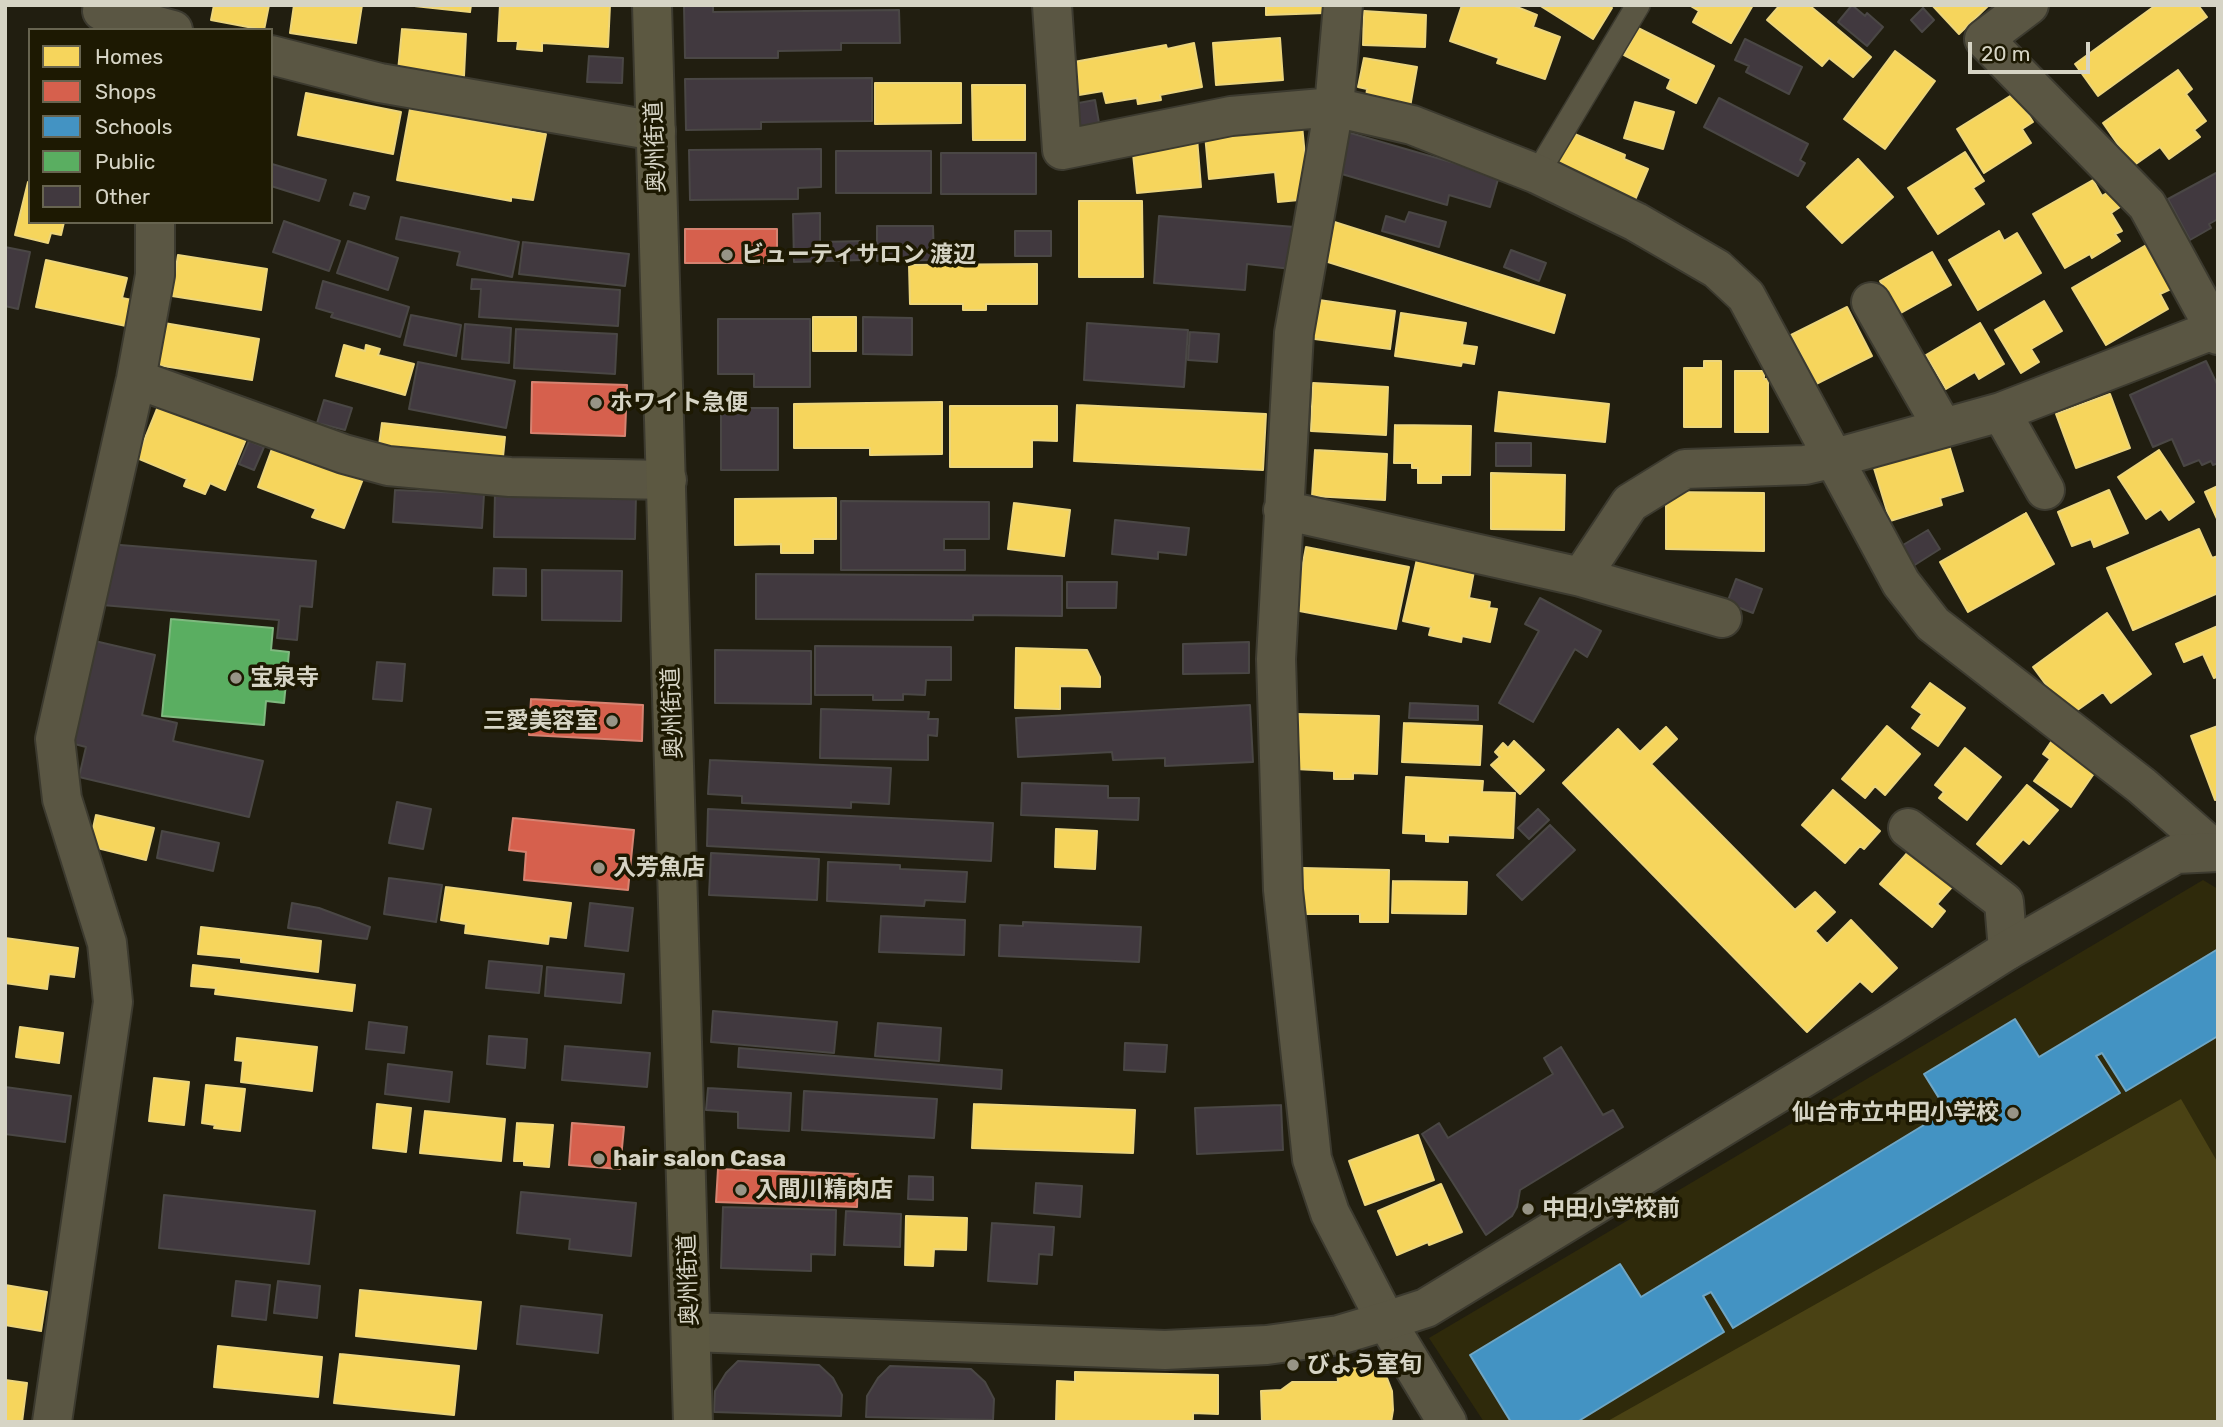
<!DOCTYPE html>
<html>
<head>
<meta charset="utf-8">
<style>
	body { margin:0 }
	#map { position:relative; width:2223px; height:1427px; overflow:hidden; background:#211e10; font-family:Rubik,sans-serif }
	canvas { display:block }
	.frame { position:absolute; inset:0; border:7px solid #d6d4c5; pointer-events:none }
	.legend { position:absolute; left:28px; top:28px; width:245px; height:196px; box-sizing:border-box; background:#1d1902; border:2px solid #676450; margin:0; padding:9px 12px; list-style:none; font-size:21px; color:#d6d4c5 }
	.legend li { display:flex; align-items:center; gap:14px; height:35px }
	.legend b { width:35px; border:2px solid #676450 }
	.scale { position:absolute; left:1968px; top:42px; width:122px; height:32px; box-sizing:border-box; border:4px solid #d6d4c5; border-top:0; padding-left:9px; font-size:21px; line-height:24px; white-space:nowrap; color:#d6d4c5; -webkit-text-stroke:5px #1d1902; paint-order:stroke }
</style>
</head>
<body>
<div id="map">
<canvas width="2223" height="1427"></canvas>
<div class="frame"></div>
<ul class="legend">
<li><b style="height:19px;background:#f6d55c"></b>Homes</li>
<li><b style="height:19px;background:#d6604d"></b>Shops</li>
<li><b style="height:19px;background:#4393c3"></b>Schools</li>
<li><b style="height:19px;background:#5aae61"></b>Public</li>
<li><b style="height:19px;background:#41393f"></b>Other</li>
</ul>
<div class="scale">20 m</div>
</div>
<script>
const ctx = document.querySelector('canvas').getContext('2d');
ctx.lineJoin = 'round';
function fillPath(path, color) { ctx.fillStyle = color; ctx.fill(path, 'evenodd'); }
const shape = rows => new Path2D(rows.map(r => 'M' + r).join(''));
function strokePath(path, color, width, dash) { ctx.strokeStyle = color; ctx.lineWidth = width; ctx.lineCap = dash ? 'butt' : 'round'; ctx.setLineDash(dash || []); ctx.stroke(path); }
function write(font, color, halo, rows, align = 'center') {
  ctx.font = font + ' Rubik,"Noto Sans JP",sans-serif'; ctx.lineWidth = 7; ctx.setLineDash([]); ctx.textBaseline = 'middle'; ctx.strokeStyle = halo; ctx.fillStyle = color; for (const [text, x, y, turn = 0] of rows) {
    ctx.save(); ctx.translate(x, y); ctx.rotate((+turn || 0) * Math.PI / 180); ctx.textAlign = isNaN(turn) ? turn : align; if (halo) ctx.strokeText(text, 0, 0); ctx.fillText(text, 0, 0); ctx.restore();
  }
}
fillPath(shape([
	[2203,880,2218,889,2218,1422,1484,1422,1429,1338]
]), '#2f2a0b');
fillPath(shape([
	[2181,1099,2218,1163,2218,1422,1606,1422]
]), '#4a4214');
const homes = shape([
	[214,5,269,5,264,30,211,20,214,5],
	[294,5,362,5,356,43,290,33,294,5],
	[405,5,471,5,470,12,405,5],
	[500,5,610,5,608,47,542,43,542,51,517,49,518,41,498,41,500,5],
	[1266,5,1324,5,1325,13,1266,15,1266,5],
	[1462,5,1512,5,1537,15,1533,27,1560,37,1545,79,1497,63,1499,58,1450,41,1462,5],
	[1539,5,1608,5,1612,8,1593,39,1539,5],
	[1689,5,1753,5,1731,43,1693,22,1699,11,1689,5],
	[1780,5,1809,5,1871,57,1853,77,1829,58,1822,66,1767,20,1780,5],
	[1932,5,1989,5,1959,34,1932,5],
	[2156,5,2198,5,2207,17,2098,96,2075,64,2156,5],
	[1364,11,1426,15,1425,47,1363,45,1364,11],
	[1638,28,1714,66,1696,103,1667,88,1671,79,1624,55,1638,28],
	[402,29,466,34,464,76,398,71,402,29],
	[1280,38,1283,80,1216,85,1213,43,1280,38],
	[1194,43,1202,87,1160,95,1161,100,1138,104,1137,98,1106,103,1103,91,1079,95,1074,62,1166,45,1167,49,1194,43],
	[1895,51,1935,81,1885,149,1844,119,1895,51],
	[1364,58,1417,67,1409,113,1365,105,1367,89,1358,87,1364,58],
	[2178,70,2192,89,2186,94,2206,121,2194,130,2200,137,2169,159,2160,147,2133,166,2103,123,2178,70],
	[875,83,961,83,961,123,875,124,875,83],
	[972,85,1025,85,1025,140,973,140,972,85],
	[306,93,401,112,393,154,298,135,306,93],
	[2015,93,2033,122,2022,129,2031,143,1984,173,1957,129,2015,93],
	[1635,102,1674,112,1663,149,1624,138,1635,102],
	[410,109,546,134,533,200,511,197,511,201,397,180,410,109],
	[1302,125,1307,177,1299,200,1278,202,1275,172,1209,179,1205,134,1302,125],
	[1565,130,1625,155,1624,159,1648,169,1635,200,1550,164,1565,130],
	[1197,138,1201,187,1137,193,1132,144,1197,138],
	[1965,152,1984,181,1973,188,1984,204,1938,234,1908,188,1965,152],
	[1858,159,1893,197,1842,243,1807,207,1858,159],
	[2093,180,2102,196,2110,191,2120,207,2111,213,2122,231,2115,234,2120,241,2092,258,2090,254,2065,268,2033,214,2093,180],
	[28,182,30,182,30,222,64,222,61,235,51,233,48,243,15,235,28,182],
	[1079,201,1142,201,1143,277,1079,277,1079,201],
	[1325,219,1565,295,1554,333,1312,257,1325,219],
	[1999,231,2004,241,2017,233,2041,273,1978,310,1949,260,1999,231],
	[2148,244,2173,288,2160,294,2168,309,2106,345,2072,288,2148,244],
	[1932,252,1951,285,1899,314,1880,281,1932,252],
	[178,255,267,269,261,310,172,296,178,255],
	[46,260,127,278,122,298,132,300,126,326,36,307,46,260],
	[1037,264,1037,304,986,304,986,310,963,310,963,304,910,304,909,265,1037,264],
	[1312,299,1395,311,1390,349,1307,338,1312,299],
	[2044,301,2062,331,2031,349,2039,362,2021,373,1995,330,2044,301],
	[1847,307,1872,356,1816,384,1791,335,1847,307],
	[1401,313,1466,323,1462,345,1477,347,1474,364,1462,362,1461,366,1395,356,1401,313],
	[813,317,856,317,856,351,813,351,813,317],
	[164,323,259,339,252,380,157,365,164,323],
	[1980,323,2004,364,1979,379,1975,372,1946,389,1926,355,1980,323],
	[344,345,365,351,366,345,380,349,378,355,414,364,405,395,336,376,344,345],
	[1704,361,1721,361,1721,427,1684,427,1684,368,1704,368,1704,361],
	[1735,371,1764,371,1764,379,1768,379,1768,432,1735,432,1735,371],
	[1313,383,1388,387,1386,435,1311,431,1313,383],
	[1499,392,1609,404,1605,442,1495,431,1499,392],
	[2110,394,2130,448,2076,468,2056,414,2110,394],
	[942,402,942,454,870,455,870,448,794,448,794,404,942,402],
	[159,404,246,439,225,490,210,483,205,494,184,486,187,479,137,458,159,404],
	[1077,405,1266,414,1263,470,1074,461,1077,405],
	[950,406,1057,406,1057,441,1032,440,1032,467,950,467,950,406],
	[382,423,505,437,502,467,378,453,382,423],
	[1395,425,1471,426,1470,475,1441,475,1441,483,1418,483,1418,468,1412,468,1412,463,1394,463,1395,425],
	[1948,442,1963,491,1940,498,1942,505,1890,521,1873,465,1948,442],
	[273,446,363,479,344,528,312,517,316,509,258,487,273,446],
	[1315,450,1387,454,1385,500,1312,496,1315,450],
	[2159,450,2194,502,2169,520,2161,509,2146,519,2118,477,2159,450],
	[1491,473,1565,475,1564,530,1491,529,1491,473],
	[2218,486,2218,521,2205,492,2218,486],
	[2109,490,2128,533,2094,547,2091,539,2072,546,2058,512,2109,490],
	[1666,492,1764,493,1764,551,1666,549,1666,492],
	[836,498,836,539,813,539,813,553,781,553,781,544,735,545,735,499,836,498],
	[1014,503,1070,510,1064,556,1008,549,1014,503],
	[2026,513,2054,564,1968,612,1940,562,2026,513],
	[2199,529,2212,558,2218,556,2218,593,2133,630,2107,568,2199,529],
	[1306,547,1409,567,1396,629,1294,610,1306,547],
	[1417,559,1474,571,1469,598,1490,602,1489,608,1497,609,1490,642,1462,636,1461,642,1429,635,1431,627,1403,621,1417,559],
	[2107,613,2151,674,2111,703,2103,692,2069,716,2033,667,2107,613],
	[2218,626,2218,676,2214,678,2203,654,2184,662,2176,644,2218,626],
	[1016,648,1087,650,1100,677,1100,687,1060,686,1060,709,1015,708,1016,648],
	[1930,683,1965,708,1938,746,1912,728,1922,714,1912,707,1930,683],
	[1296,714,1379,716,1377,774,1353,773,1353,779,1334,779,1334,771,1295,769,1296,714],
	[1404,723,1482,726,1480,765,1402,762,1404,723],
	[1887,726,1920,754,1885,795,1875,786,1865,798,1842,779,1887,726],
	[2218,726,2218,799,2215,800,2191,736,2218,726],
	[1666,727,1677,739,1651,764,1795,910,1815,892,1835,912,1815,931,1827,944,1851,920,1897,968,1872,992,1860,981,1807,1032,1563,783,1618,729,1640,752,1666,727],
	[2053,739,2097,769,2071,807,2034,781,2050,759,2043,754,2053,739],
	[1514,741,1544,770,1520,794,1491,765,1500,757,1495,752,1503,743,1508,748,1514,741],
	[1965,748,2001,777,1967,820,1939,798,1944,792,1935,785,1965,748],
	[1406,777,1483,781,1482,792,1515,793,1513,838,1448,835,1448,842,1426,841,1426,834,1403,833,1406,777],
	[2027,785,2058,810,2029,844,2023,839,2001,864,1977,844,2027,785],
	[1833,790,1880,831,1864,849,1860,846,1845,863,1802,825,1833,790],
	[96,815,154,828,146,860,89,846,96,815],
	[1056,829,1097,831,1095,869,1055,867,1056,829],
	[1909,851,1952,887,1937,904,1945,911,1932,927,1880,884,1909,851],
	[1303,868,1389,870,1388,922,1360,922,1360,914,1302,914,1303,868],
	[1393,881,1467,882,1466,914,1392,913,1393,881],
	[446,887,571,903,566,938,549,936,548,944,465,933,466,924,441,920,446,887],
	[201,927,321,941,318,972,241,962,241,958,198,954,201,927],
	[5,938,78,948,74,977,49,974,47,989,5,983,5,938],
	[193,965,355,985,352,1011,215,994,216,988,191,986,193,965],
	[20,1027,63,1033,59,1063,16,1057,20,1027],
	[237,1038,317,1047,312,1091,241,1082,243,1061,235,1060,237,1038],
	[154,1078,189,1082,184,1125,149,1121,154,1078],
	[206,1085,245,1089,240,1131,214,1128,215,1125,202,1123,206,1085],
	[377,1104,411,1108,406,1152,373,1148,377,1104],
	[974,1104,1135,1110,1133,1153,972,1148,974,1104],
	[425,1111,505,1119,501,1161,420,1153,425,1111],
	[517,1123,553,1125,549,1167,524,1165,524,1161,514,1161,517,1123],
	[1418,1135,1434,1180,1365,1205,1349,1161,1418,1135],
	[1441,1184,1462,1232,1429,1245,1428,1242,1397,1255,1378,1211,1441,1184],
	[906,1216,967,1218,966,1250,934,1249,933,1266,905,1265,906,1216],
	[5,1285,47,1292,41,1331,5,1325,5,1285],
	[360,1290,481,1302,476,1349,356,1336,360,1290],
	[218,1346,322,1357,318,1397,214,1387,218,1346],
	[340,1354,459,1366,454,1415,334,1403,340,1354],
	[1371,1368,1387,1378,1392,1391,1393,1410,1391,1422,1262,1422,1261,1391,1281,1390,1292,1382,1338,1382,1337,1369,1371,1368],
	[1075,1372,1218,1375,1218,1414,1193,1413,1193,1422,1056,1422,1057,1381,1075,1382,1075,1372],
	[5,1380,27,1383,22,1422,5,1422,5,1380]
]);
fillPath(homes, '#f6d55c');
strokePath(homes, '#ecd57c', 2);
const shops = shape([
	[685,229,777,229,777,263,685,263,685,229],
	[532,382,627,385,625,436,531,433,532,382],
	[531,699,643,705,642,741,529,735,531,699],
	[513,818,634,830,628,890,524,880,526,852,509,850,513,818],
	[572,1123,624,1127,620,1169,569,1165,572,1123],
	[718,1169,858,1174,857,1207,716,1202,718,1169]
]);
fillPath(shops, '#d6604d');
strokePath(shops, '#d68371', 2);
const schools = shape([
	[2218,949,2218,1036,2126,1091,2102,1053,2096,1056,2120,1093,1733,1328,1711,1292,1703,1296,1724,1332,1577,1422,1511,1422,1470,1355,1620,1264,1641,1297,1947,1111,1924,1074,2015,1019,2039,1057,2218,949]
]);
fillPath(schools, '#4393c3');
strokePath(schools, '#6fa6c4', 2);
const public = shape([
	[171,619,273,628,271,650,289,652,284,703,266,701,264,725,162,716,171,619]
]);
fillPath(public, '#5aae61');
strokePath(public, '#7fb97f', 2);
const building = shape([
	[684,5,713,5,713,12,899,10,900,43,841,43,841,50,778,51,778,58,685,58,684,5],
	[1852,5,1865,16,1867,13,1883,27,1867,46,1838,22,1852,5],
	[1923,8,1934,20,1922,32,1911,20,1923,8],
	[1745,39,1802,67,1789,94,1746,72,1749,66,1735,60,1745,39],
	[589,56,623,58,622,83,587,82,589,56],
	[872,78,872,121,761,122,761,129,686,130,685,79,872,78],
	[1719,98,1808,144,1800,160,1805,163,1798,176,1704,127,1719,98],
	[1095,100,1099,123,1077,127,1073,104,1095,100],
	[1347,132,1499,176,1490,207,1449,195,1447,205,1335,172,1347,132],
	[821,149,821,187,798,188,798,199,690,200,689,150,821,149],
	[836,151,931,151,931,193,836,193,836,151],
	[941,153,1036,153,1036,194,941,194,941,153],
	[272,164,326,180,319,201,271,186,272,164],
	[2218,172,2218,219,2209,224,2211,228,2190,240,2168,199,2218,172],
	[354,193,369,197,365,209,350,205,354,193],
	[1409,212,1446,222,1439,247,1382,231,1386,216,1405,222,1409,212],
	[820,213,820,242,862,241,863,260,794,262,793,214,820,213],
	[1159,216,1295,227,1291,269,1247,264,1245,290,1154,283,1159,216],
	[401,217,519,242,512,277,457,265,460,252,396,239,401,217],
	[284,221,340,241,329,271,273,252,284,221],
	[877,226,933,226,934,260,877,261,877,226],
	[1015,231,1051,231,1051,256,1015,256,1015,231],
	[348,241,398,258,388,290,337,273,348,241],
	[523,242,629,254,625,286,519,274,523,242],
	[5,247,30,252,18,309,5,306,5,247],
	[1511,250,1546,263,1539,281,1504,267,1511,250],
	[472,279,620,290,618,326,479,317,481,289,471,289,472,279],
	[323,281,409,307,400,337,331,317,333,313,316,308,323,281],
	[411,315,461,325,456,356,404,345,411,315],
	[863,317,912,318,912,355,863,354,863,317],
	[718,319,810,319,810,387,754,387,754,374,718,374,718,319],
	[1087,323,1188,330,1184,387,1084,380,1087,323],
	[465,324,511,328,509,363,462,359,465,324],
	[516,329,617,334,615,374,514,368,516,329],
	[1190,332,1219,334,1217,362,1188,360,1190,332],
	[2206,361,2218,386,2218,463,2213,465,2211,461,2202,465,2199,460,2184,466,2172,439,2153,447,2130,395,2206,361],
	[418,362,515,381,506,428,409,409,418,362],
	[324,400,352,408,345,430,317,423,324,400],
	[721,408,778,408,778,470,721,470,721,408],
	[249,441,264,447,254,470,239,464,249,441],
	[1496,443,1531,443,1531,466,1496,466,1496,443],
	[395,490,484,494,482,528,393,522,395,490],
	[495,492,636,495,635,539,494,537,495,492],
	[841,501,989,502,989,539,944,539,944,550,965,550,965,570,841,570,841,501],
	[1115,520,1189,528,1186,555,1158,552,1158,559,1112,554,1115,520],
	[1928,530,1940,549,1910,568,1898,548,1928,530],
	[108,544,316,561,312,607,300,606,297,640,277,638,279,620,102,605,108,544],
	[494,568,526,569,526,596,493,595,494,568],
	[542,570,622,571,621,621,542,620,542,570],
	[756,574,1062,576,1062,616,973,615,973,620,756,619,756,574],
	[1736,579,1762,589,1753,613,1727,603,1736,579],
	[1067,582,1117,582,1116,608,1067,608,1067,582],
	[1540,598,1601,631,1587,657,1575,649,1533,722,1499,703,1539,631,1525,624,1540,598],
	[86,639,155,655,142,715,177,723,173,741,263,761,249,817,79,777,86,747,63,741,86,639],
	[1249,642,1249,673,1183,674,1183,644,1249,642],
	[815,646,951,647,951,680,926,680,925,695,903,694,903,700,873,700,873,695,815,695,815,646],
	[715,650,811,651,811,704,715,703,715,650],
	[377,662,405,664,402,701,373,699,377,662],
	[1410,703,1478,706,1478,720,1409,718,1410,703],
	[1250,705,1253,762,1165,766,1165,758,1113,760,1112,752,1018,757,1016,718,1250,705],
	[821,709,929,712,928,719,938,719,937,736,928,735,928,760,820,758,821,709],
	[710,760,891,768,889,804,851,802,851,808,742,803,742,796,708,794,710,760],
	[1022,783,1108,786,1108,798,1139,798,1138,820,1021,815,1022,783],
	[397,802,431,809,423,849,389,843,397,802],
	[708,809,993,823,991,861,707,846,708,809],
	[1538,809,1549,820,1529,839,1518,828,1538,809],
	[1550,825,1575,850,1522,900,1497,875,1550,825],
	[162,831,219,843,213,871,157,858,162,831],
	[711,853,819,859,817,900,709,895,711,853],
	[828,862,900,865,900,869,967,872,965,902,925,900,924,906,827,901,828,862],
	[389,878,442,885,436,922,384,914,389,878],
	[292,903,319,908,370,927,367,939,288,928,292,903],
	[590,903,633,908,628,951,585,946,590,903],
	[881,916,965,920,964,955,879,952,881,916],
	[1023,922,1141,927,1139,962,999,956,1000,925,1023,926,1023,922],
	[489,961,542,966,539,993,486,988,489,961],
	[547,967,624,974,621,1003,545,996,547,967],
	[713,1011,837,1022,834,1053,711,1042,713,1011],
	[369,1022,407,1027,404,1053,366,1049,369,1022],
	[878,1023,941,1028,939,1061,875,1056,878,1023],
	[489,1036,527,1039,525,1068,487,1064,489,1036],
	[1125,1043,1167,1045,1165,1072,1124,1070,1125,1043],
	[565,1046,650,1053,647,1087,562,1080,565,1046],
	[1561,1047,1603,1115,1613,1110,1623,1127,1520,1190,1517,1207,1512,1216,1486,1235,1422,1134,1439,1123,1448,1138,1553,1074,1544,1058,1561,1047],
	[739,1048,1002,1070,1001,1089,738,1067,739,1048],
	[388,1064,452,1072,449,1102,385,1094,388,1064],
	[5,1087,71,1096,65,1142,5,1134,5,1087],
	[708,1088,791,1093,789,1131,738,1128,738,1112,706,1110,708,1088],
	[804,1091,937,1099,934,1138,802,1130,804,1091],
	[1281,1105,1283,1150,1197,1154,1195,1108,1281,1105],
	[909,1176,933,1177,933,1200,908,1199,909,1176],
	[1036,1183,1082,1186,1080,1217,1034,1213,1036,1183],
	[521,1192,636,1203,631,1256,569,1249,570,1239,517,1233,521,1192],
	[164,1195,315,1211,309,1264,159,1248,164,1195],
	[723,1207,836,1210,835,1255,811,1254,811,1271,721,1268,723,1207],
	[846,1211,901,1214,900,1247,844,1245,846,1211],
	[992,1223,1054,1227,1052,1255,1039,1254,1037,1284,988,1281,992,1223],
	[236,1281,270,1285,266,1320,232,1316,236,1281],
	[278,1281,320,1286,317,1318,274,1313,278,1281],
	[521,1306,602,1315,598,1353,517,1344,521,1306],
	[738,1361,819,1365,833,1378,842,1395,841,1416,714,1412,715,1391,726,1373,738,1361],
	[890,1366,971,1369,985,1382,994,1399,993,1420,866,1417,867,1396,878,1378,890,1366]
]);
fillPath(building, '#41393f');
strokePath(building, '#4a4745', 2);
const service = shape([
	[1537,174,1638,5]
]);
const minor = shape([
	[1052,5,1062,150,1231,116,1334,107,1412,125,1537,174,1636,222,1717,269,1746,296,1901,583,1933,624,2142,786,2216,851,2218,850],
	[1343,5,1334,107,1294,333,1276,659,1283,890,1312,1159,1330,1213,1386,1321,1447,1422],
	[2029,5,1984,39,2147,205,2218,335],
	[102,11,173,30],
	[271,55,380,83,656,131],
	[1871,302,1943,428],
	[136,379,344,454,388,466,510,477,667,480],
	[2001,412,2045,490],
	[1283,510,1581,577,1722,618],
	[1581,577,1630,503,1685,469,1805,465,1835,458,2001,412,2218,328],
	[1908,828,2004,902,2008,950],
	[52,1422,113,1002,107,943,62,799,55,739,136,379,155,275,155,222]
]);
const tertiary = shape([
	[691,1332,1165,1350,1267,1345,1339,1335,1386,1321,1426,1308,1888,1026,2008,950,2176,854,2218,852]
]);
const secondary = shape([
	[652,5,693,1422]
]);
strokePath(service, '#3c3a2f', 26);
strokePath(minor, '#3c3a2f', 42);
strokePath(tertiary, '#3c3a2f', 42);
strokePath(secondary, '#3c3a2f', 42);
strokePath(service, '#5a5643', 23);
strokePath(minor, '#5a5643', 38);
strokePath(tertiary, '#5a5643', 38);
strokePath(secondary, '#5c5841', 38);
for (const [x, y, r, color] of [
	[727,255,7,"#979486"],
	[596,403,7,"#979486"],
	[236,678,7,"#979486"],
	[612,721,7,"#979486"],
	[599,868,7,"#979486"],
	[2013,1113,7,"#979486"],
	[599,1159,7,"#979486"],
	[741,1190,7,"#979486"],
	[1528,1209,7,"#979486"],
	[1293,1365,7,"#979486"]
]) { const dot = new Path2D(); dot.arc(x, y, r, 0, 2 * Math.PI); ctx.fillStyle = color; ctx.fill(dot); strokePath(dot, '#1d1902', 2.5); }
write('23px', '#d6d4c5', '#1d1902', [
	["奥州街道",656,147,-92],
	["奥州街道",673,713,-92],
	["奥州街道",689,1280,-92]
]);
write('bold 23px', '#d6d4c5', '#1d1902', [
	["ビューティサロン 渡辺",741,255],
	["ホワイト急便",610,403],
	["宝泉寺",250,678],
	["三愛美容室",598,721,"right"],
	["入芳魚店",613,868],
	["仙台市立中田小学校",1999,1113,"right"],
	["hair salon Casa",613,1159],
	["入間川精肉店",755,1190],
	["中田小学校前",1542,1209],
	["びよう室旬",1307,1365]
], 'left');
</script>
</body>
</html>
